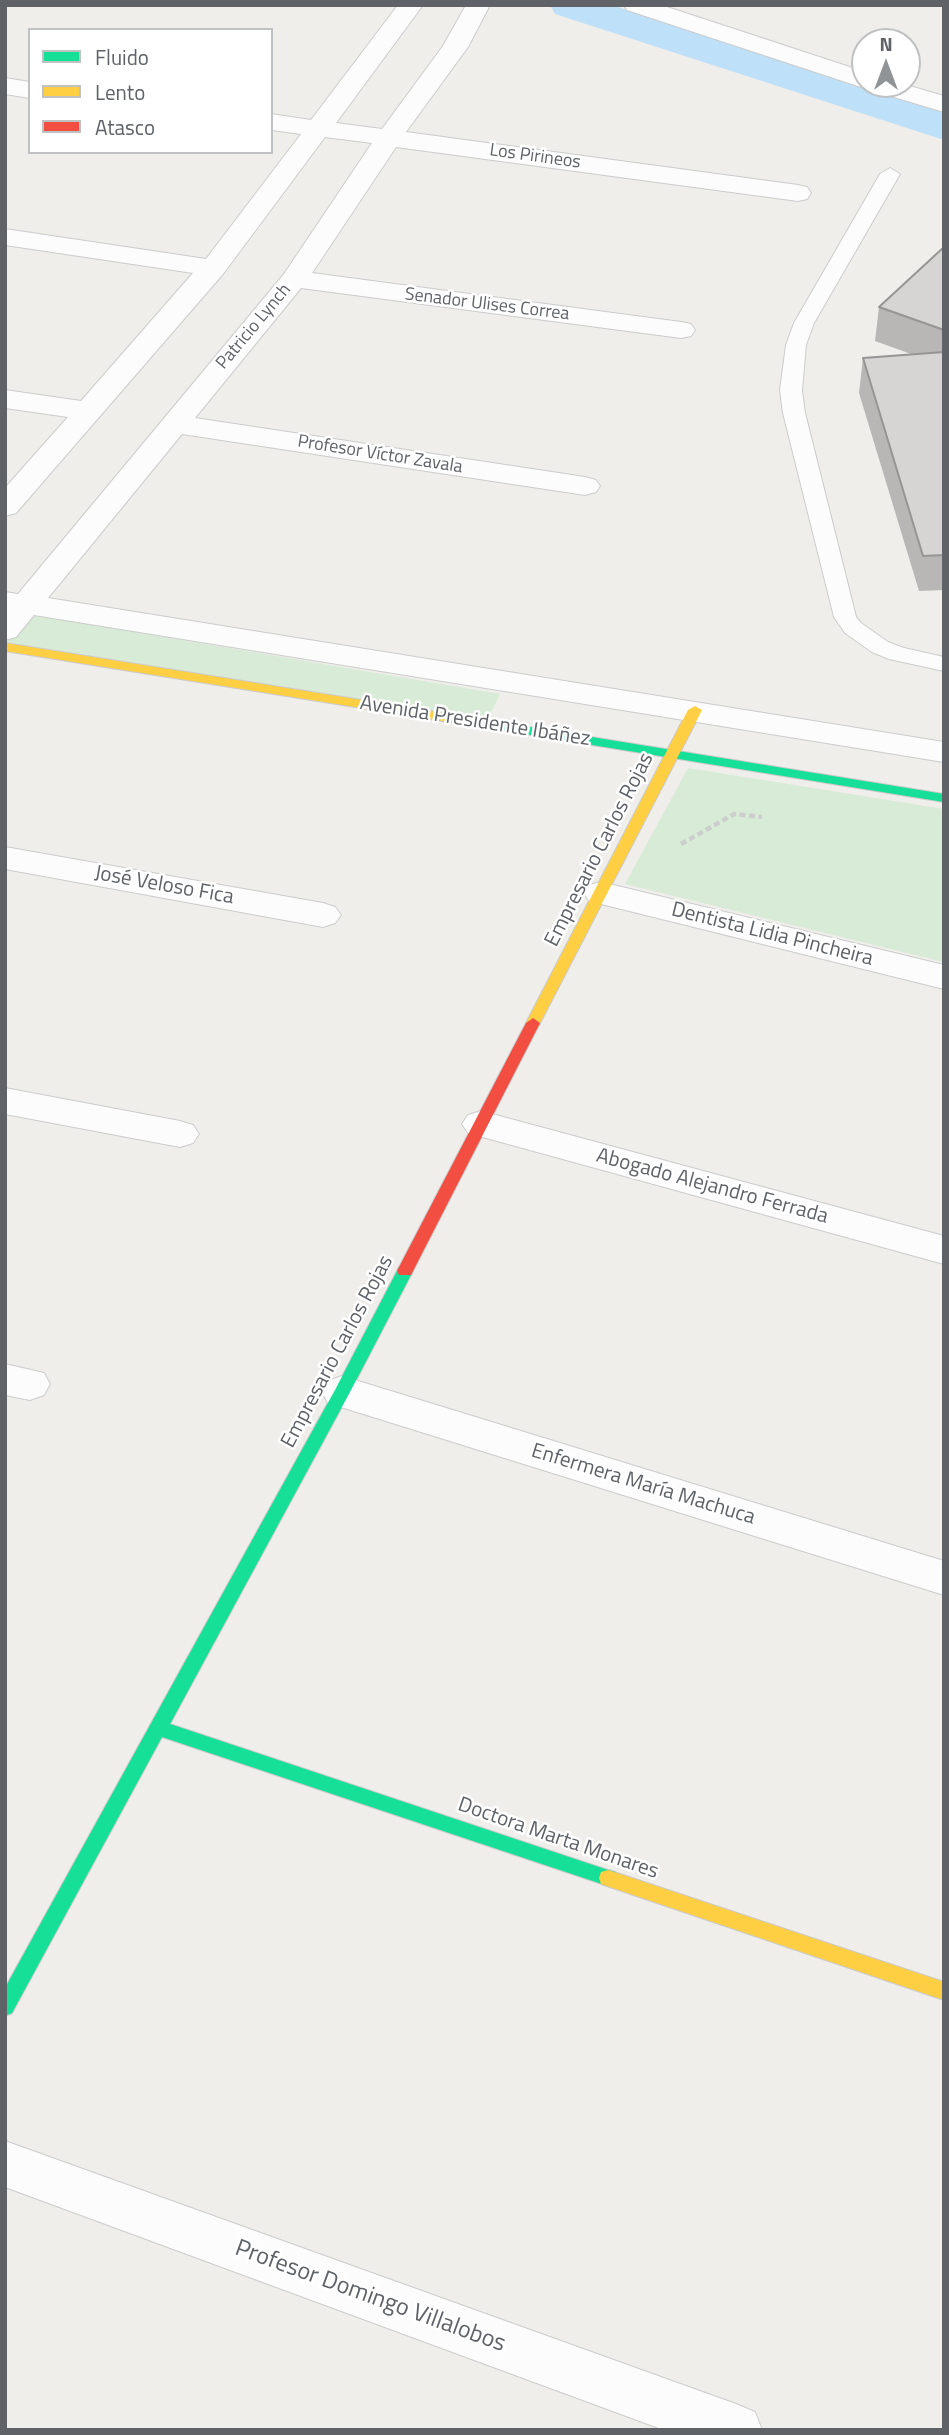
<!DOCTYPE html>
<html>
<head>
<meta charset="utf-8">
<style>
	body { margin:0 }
	#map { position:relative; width:949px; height:2435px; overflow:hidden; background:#efeeea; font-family:"Titillium Web",sans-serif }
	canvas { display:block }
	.frame { position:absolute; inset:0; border:7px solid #5f6368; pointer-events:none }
	.legend { position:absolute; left:28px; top:28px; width:245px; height:126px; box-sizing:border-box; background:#fff; border:2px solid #bfc1c3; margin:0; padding:9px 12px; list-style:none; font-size:21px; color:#5f6368 }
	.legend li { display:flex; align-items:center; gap:14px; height:35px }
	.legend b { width:35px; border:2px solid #bfc1c3 }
	.north { position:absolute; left:851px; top:28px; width:70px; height:70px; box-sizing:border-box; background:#fff; border:2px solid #bfc1c3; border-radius:50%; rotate:0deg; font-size:19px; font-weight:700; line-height:28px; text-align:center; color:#5f6368 }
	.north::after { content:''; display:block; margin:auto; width:24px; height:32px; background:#919496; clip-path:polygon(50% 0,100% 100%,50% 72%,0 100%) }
</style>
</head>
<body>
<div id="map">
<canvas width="949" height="2435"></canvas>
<div class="frame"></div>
<ul class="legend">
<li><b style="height:9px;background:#16e098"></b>Fluido</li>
<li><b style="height:9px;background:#ffcf43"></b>Lento</li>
<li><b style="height:9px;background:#f24e42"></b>Atasco</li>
</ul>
<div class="north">N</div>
</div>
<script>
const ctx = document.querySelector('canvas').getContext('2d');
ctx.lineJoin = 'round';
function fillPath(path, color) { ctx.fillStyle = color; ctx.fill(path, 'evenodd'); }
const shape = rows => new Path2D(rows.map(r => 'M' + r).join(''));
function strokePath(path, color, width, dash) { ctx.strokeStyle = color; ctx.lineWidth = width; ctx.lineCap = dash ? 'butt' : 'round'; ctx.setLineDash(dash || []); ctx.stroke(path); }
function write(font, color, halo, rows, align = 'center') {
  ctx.font = font + ' "Titillium Web",sans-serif'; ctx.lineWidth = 5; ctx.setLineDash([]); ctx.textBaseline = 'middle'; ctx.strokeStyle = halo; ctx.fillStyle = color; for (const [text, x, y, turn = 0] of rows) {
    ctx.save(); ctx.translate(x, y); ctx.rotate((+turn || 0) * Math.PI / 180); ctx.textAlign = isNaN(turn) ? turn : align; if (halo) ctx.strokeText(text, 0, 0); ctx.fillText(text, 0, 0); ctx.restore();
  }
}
fillPath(shape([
	[5,610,500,694,485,725,5,644],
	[688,768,944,809,944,962,625,884]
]), '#d8ebd6');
fillPath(shape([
	[550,5,612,5,944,113,944,140,555,14,550,5]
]), '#bfe0f9');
const lane = shape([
	[890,168,900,174,814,323,806,345,802,390,805,413,856,617,861,623,888,642,904,648,944,657,944,671,889,659,872,652,845,633,834,617,783,413,780,390,786,345,794,323,880,174,890,168]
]);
const street = shape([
	[398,5,423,5,336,123,382,129,443,46,466,5,490,5,468,47,406,132,798,185,807,187,811,193,807,199,798,201,396,147,312,273,681,322,691,324,695,330,691,336,681,338,301,288,195,418,585,477,596,480,600,486,596,492,585,495,182,434,48,598,944,742,944,762,34,615,16,637,5,640,5,592,18,594,284,274,372,143,325,137,223,274,16,513,5,516,5,488,68,417,5,408,5,390,81,401,193,273,5,245,5,229,206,259,301,134,271,130,271,114,311,120,398,5],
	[624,5,661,5,865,72,865,84,903,84,944,96,944,112,867,89,627,10,624,5],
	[5,78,30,82,30,98,5,94,5,78],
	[5,847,323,903,335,907,341,915,335,923,323,927,5,869,5,847],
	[601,882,944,965,944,989,589,901,584,893,589,885,601,882],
	[5,1088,180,1121,193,1125,199,1134,193,1143,180,1147,5,1114,5,1088],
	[481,1111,944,1236,944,1264,468,1133,462,1124,468,1115,481,1111],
	[5,1364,44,1373,50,1384,44,1395,30,1400,5,1395,5,1364],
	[342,1376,944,1561,944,1595,328,1403,322,1392,328,1381,342,1376],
	[5,2141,736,2404,755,2412,762,2430,664,2430,5,2187,5,2141]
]);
const fast = shape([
	[449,714,944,794,944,802,444,721,444,715,449,714],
	[405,1265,411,1267,413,1271,350,1392,170,1724,608,1870,615,1872,617,1878,615,1884,608,1886,162,1737,12,2013,5,2016,5,1988,335,1390,397,1271,399,1267,405,1265]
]);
const slow = shape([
	[5,643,449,714,456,718,449,722,5,651,5,643],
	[695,706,702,710,540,1023,538,1027,528,1027,526,1023,688,710,695,706],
	[608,1870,944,1982,944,2000,601,1884,599,1878,601,1872,608,1870]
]);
const jam = shape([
	[533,1018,540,1023,413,1271,411,1275,399,1275,397,1271,526,1023,533,1018]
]);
strokePath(lane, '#cbcccc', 2);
strokePath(street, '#cbcccc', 2);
strokePath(fast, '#cacacb', 2);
strokePath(slow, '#cacacb', 2);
strokePath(jam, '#cacacb', 2);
strokePath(shape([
	[681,844,734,814,762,817]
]), '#cacfcc', 4.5, [6, 3.5]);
fillPath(lane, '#fdfcfc');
fillPath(street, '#fdfcfc');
fillPath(fast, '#16e098');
fillPath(slow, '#ffcf43');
fillPath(jam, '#f24e42');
fillPath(shape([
	[944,247,944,590,919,591,859,393,863,358,911,354,875,341,879,307]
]), '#b8b7b5');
const building = shape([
	[944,247,944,330,879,307,944,247],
	[944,352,944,555,923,556,863,358,944,352]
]);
fillPath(building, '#d6d5d3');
strokePath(building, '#969594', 2);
write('18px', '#5f6368', '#fff', [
	["Los Pirineos",535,157,8],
	["Senador Ulises Correa",487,305,7],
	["Patricio Lynch",254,327,-50],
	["Profesor Víctor Zavala",380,455,9]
]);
write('21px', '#5f6368', '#fff', [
	["Avenida Presidente Ibáñez",475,722,9],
	["Empresario Carlos Rojas",600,850,-63],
	["José Veloso Fica",164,886,10],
	["Dentista Lidia Pincheira",772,935,14],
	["Abogado Alejandro Ferrada",712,1187,15],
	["Empresario Carlos Rojas",338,1352,-62],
	["Enfermera María Machuca",643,1485,17],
	["Doctora Marta Monares",558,1839,19]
]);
write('24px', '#5f6368', '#fff', [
	["Profesor Domingo Villalobos",370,2297,20]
]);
</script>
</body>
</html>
